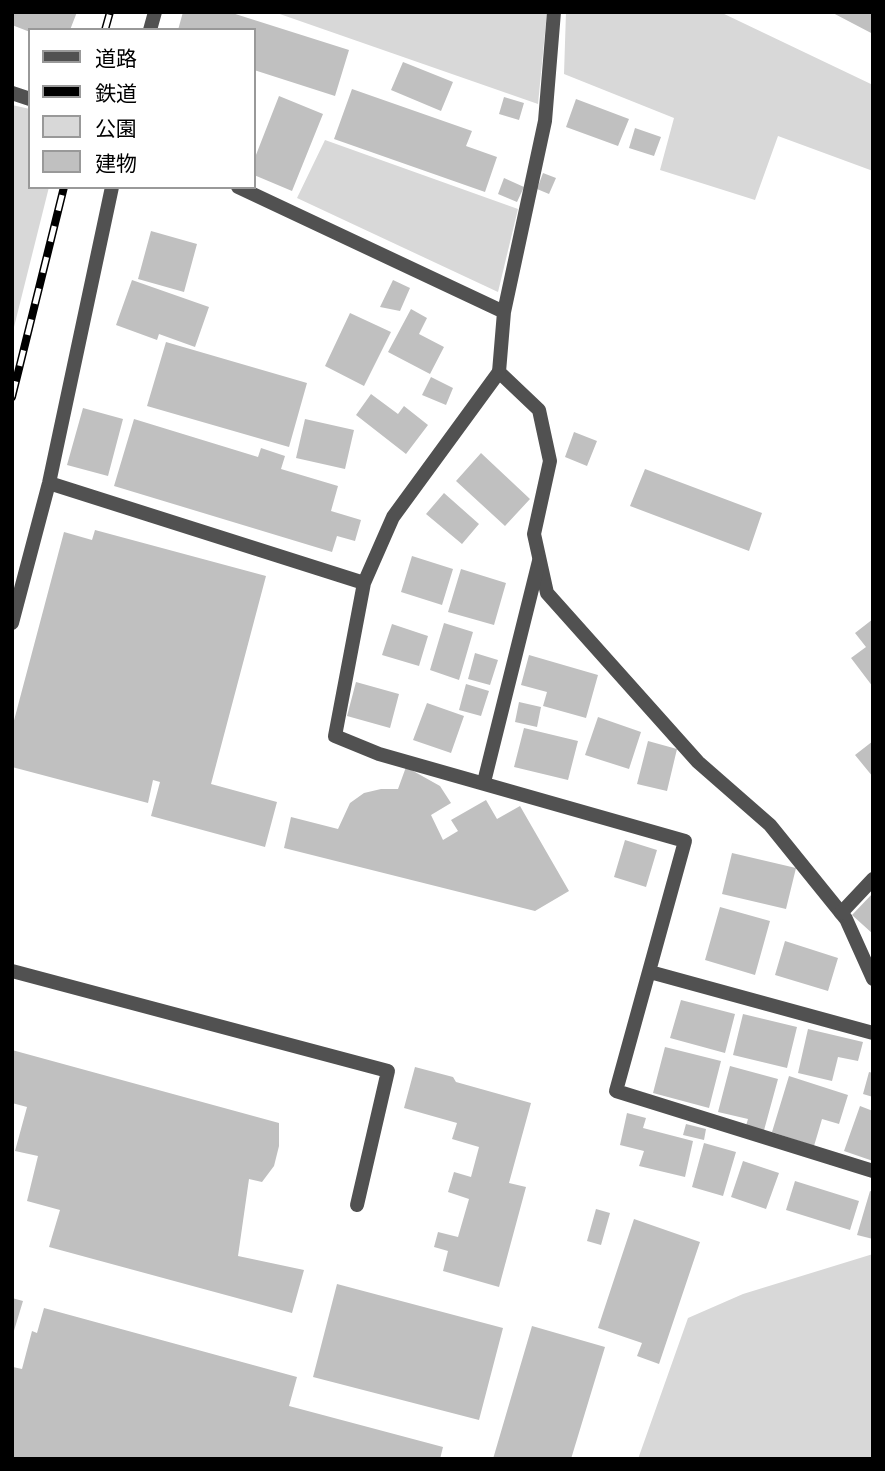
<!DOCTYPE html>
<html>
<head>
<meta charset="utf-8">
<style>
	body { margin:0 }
	#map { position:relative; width:885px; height:1471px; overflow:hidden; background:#fff; font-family:"Open Sans","Noto Sans JP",sans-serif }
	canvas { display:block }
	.frame { position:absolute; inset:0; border:14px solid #000; pointer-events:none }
	.legend { position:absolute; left:28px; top:28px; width:228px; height:161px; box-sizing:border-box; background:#fff; border:2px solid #999; margin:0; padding:9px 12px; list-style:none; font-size:21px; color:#000 }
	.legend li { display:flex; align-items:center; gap:14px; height:35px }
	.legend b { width:35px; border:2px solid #999 }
</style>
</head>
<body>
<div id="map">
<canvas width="885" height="1471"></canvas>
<div class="frame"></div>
<ul class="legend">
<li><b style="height:9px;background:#515151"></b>道路</li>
<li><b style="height:9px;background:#000"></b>鉄道</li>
<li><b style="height:19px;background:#d8d8d8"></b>公園</li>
<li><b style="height:19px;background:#c0c0c0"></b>建物</li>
</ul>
</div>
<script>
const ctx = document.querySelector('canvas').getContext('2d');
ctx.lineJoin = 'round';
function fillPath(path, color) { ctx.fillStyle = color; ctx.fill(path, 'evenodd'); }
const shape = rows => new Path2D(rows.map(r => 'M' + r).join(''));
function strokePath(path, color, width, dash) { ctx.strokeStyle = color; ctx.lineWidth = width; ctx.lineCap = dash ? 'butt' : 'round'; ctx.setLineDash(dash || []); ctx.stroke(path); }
fillPath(shape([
	[274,12,547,12,538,104],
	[566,12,720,12,873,85,873,171,778,136,755,200,660,170,674,118,564,74],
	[12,105,30,109,30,187,49,187,12,335],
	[325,140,518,209,498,292,297,198],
	[873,1254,873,1459,638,1459,688,1318,743,1294]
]), '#d8d8d8');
fillPath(shape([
	[12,12,77,12,70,30,30,32,12,25],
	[183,12,229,12,349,50,335,96,254,70,254,30,178,30],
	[831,12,873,12,873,34],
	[403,62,453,82,441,111,391,90],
	[352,89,472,131,466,146,497,157,485,192,334,139],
	[279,96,323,114,292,191,254,175,254,160],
	[504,97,524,103,519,120,499,114],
	[576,99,629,119,618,146,566,127],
	[635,128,661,137,654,156,629,148],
	[543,173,556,178,549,194,537,189],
	[504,178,524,187,517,202,498,194],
	[151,231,197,244,184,292,138,279],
	[132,280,209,307,195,347,159,334,157,340,116,325],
	[393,280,410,288,400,311,380,307],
	[411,309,427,318,419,334,444,347,430,374,388,352],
	[350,313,391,332,364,386,325,366],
	[166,342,307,383,289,447,147,406],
	[431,377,453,388,446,405,422,395],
	[371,394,398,414,404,406,428,425,406,454,356,415],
	[83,408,123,419,108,476,67,465],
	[134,419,258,457,261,448,285,456,281,469,338,486,331,511,361,520,355,541,337,536,332,552,114,486],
	[305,419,354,430,345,469,296,458],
	[574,432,597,441,587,466,565,457],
	[481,453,530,499,505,526,456,481],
	[645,469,762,513,749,551,630,506],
	[444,493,479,524,462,544,426,514],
	[95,530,266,576,211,784,277,802,265,847,151,816,160,782,153,780,148,803,12,767,12,728,64,532,92,540],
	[412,556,453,569,442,605,401,592],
	[461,569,506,583,494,625,448,612],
	[873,619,873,687,851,658,866,647,855,633],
	[444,623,473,632,459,680,430,670],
	[392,624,428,636,419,666,382,655],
	[475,653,498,660,490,685,468,679],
	[529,655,598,675,586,718,543,706,547,692,521,685],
	[356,682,399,694,390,728,347,716],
	[466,684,489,691,481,716,459,710],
	[519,702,541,707,537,727,515,722],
	[427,703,464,716,451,753,413,740],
	[598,717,641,732,629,769,585,755],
	[524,728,578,741,568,780,514,767],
	[648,741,677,749,667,791,637,784],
	[873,741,873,777,855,755],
	[406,767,440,786,451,803,431,815,443,840,458,831,451,820,486,800,497,819,520,806,569,891,535,911,284,848,291,817,338,829,350,803,364,793,381,789,398,789],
	[625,840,657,850,646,887,614,877],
	[732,853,796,868,786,909,722,894],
	[873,893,873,934,852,915],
	[720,907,770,921,755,975,705,960],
	[785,941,838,958,828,991,775,975],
	[681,1000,735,1014,725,1053,670,1038],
	[743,1014,797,1027,787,1068,733,1055],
	[808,1029,863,1042,858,1061,838,1057,832,1081,798,1073],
	[665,1047,721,1061,709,1108,653,1093],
	[12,1050,279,1123,279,1146,274,1166,262,1182,249,1179,238,1256,304,1270,292,1313,49,1247,60,1210,27,1201,38,1156,15,1151,27,1107,12,1103],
	[730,1066,778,1079,763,1134,745,1129,748,1119,718,1112],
	[415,1067,453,1077,456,1082,531,1103,509,1183,526,1187,499,1287,443,1271,448,1251,434,1247,438,1232,458,1237,469,1199,448,1192,454,1172,471,1177,479,1147,452,1139,457,1123,404,1108],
	[869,1072,873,1073,873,1097,863,1094],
	[789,1076,848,1095,839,1124,822,1119,814,1146,772,1132],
	[860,1106,873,1111,873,1161,844,1151],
	[627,1113,646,1118,643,1128,693,1141,685,1177,639,1166,644,1151,620,1145],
	[686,1124,706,1129,704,1140,683,1135],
	[704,1143,736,1152,723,1196,692,1187],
	[743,1161,779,1173,766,1209,731,1197],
	[795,1181,859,1201,850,1230,786,1210],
	[870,1191,873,1192,873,1239,857,1235],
	[596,1209,610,1213,601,1245,587,1241],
	[634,1219,700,1242,659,1364,637,1356,642,1343,598,1328],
	[337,1284,503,1328,479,1420,313,1377],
	[12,1298,23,1301,13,1334,12,1334],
	[44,1308,297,1377,289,1406,443,1447,440,1459,12,1459,12,1370,13,1367,22,1369,32,1331,37,1333],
	[532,1326,605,1347,571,1459,493,1459]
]), '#c0c0c0');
strokePath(shape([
	[554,12,545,121,504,312,499,372,539,410,550,461,534,534,547,593,698,762,770,825,846,919,873,979],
	[238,187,504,312],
	[12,971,388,1071,357,1205]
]), '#515151', 14);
strokePath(shape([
	[150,30,155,12],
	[12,93,30,99],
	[499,372,393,517,364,583,335,736,379,754,685,841,616,1091,873,1171],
	[49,483,364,583],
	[12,623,49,483,112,187],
	[484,782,539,561],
	[841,913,873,879],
	[650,972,873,1033]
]), '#515151', 14);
const rail = shape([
	[105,30,110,12],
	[12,397,64,187]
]);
strokePath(rail, '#000', 8);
strokePath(rail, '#fff', 5, [16]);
</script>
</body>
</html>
